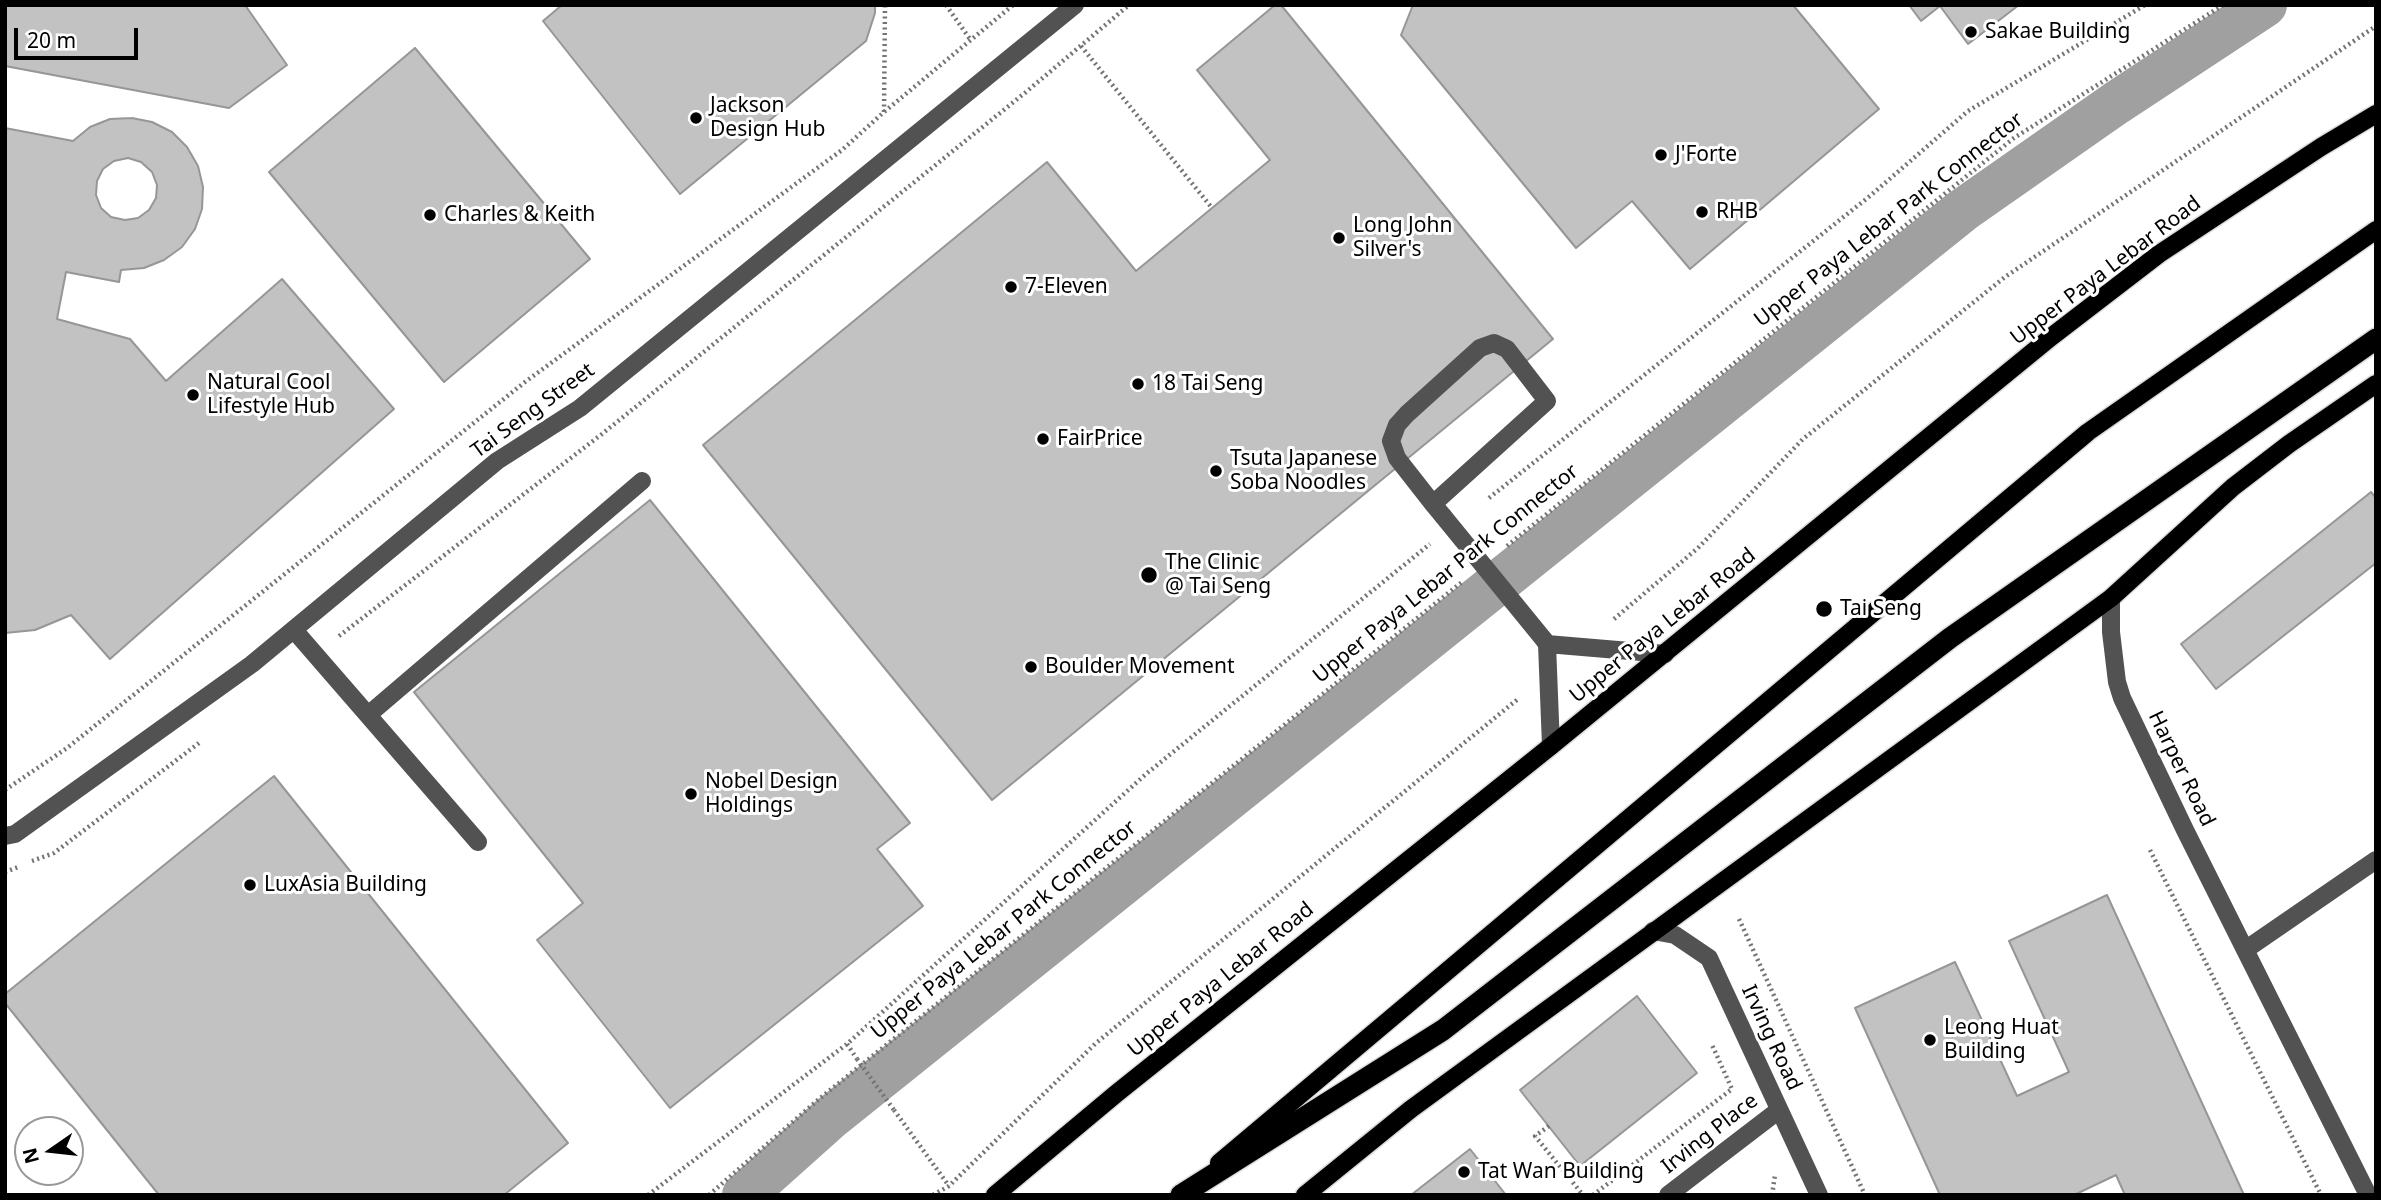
<!DOCTYPE html>
<html>
<head>
<meta charset="utf-8">
<style>
	body { margin:0 }
	#map { position:relative; width:2381px; height:1200px; overflow:hidden; background:#fff; font-family:"Noto Sans",sans-serif }
	canvas { display:block }
	.frame { position:absolute; inset:0; border:7px solid #000; pointer-events:none }
	.north { position:absolute; left:14px; top:1116px; width:70px; height:70px; box-sizing:border-box; background:#fff; border:2px solid #999; border-radius:50%; rotate:256deg; font-size:19px; font-weight:700; line-height:28px; text-align:center; color:#000 }
	.north::after { content:''; display:block; margin:auto; width:24px; height:32px; background:#000; clip-path:polygon(50% 0,100% 100%,50% 72%,0 100%) }
	.scale { position:absolute; left:14px; top:28px; width:124px; height:32px; box-sizing:border-box; border:4px solid #000; border-top:0; padding-left:9px; font-size:21px; line-height:24px; white-space:nowrap; color:#000; -webkit-text-stroke:5px #fff; paint-order:stroke }
</style>
</head>
<body>
<div id="map">
<canvas width="2381" height="1200"></canvas>
<div class="frame"></div>
<div class="north">N</div>
<div class="scale">20 m</div>
</div>
<script>
const ctx = document.querySelector('canvas').getContext('2d');
ctx.lineJoin = 'round';
const shape = rows => new Path2D(rows.map(r => 'M' + r).join(''));
function strokePath(path, color, width, dash) { ctx.strokeStyle = color; ctx.lineWidth = width; ctx.lineCap = dash ? 'butt' : 'round'; ctx.setLineDash(dash || []); ctx.stroke(path); }
function fillPath(path, color) { ctx.fillStyle = color; ctx.fill(path, 'evenodd'); }
function write(font, color, halo, rows, align = 'center') {
  ctx.font = font + ' "Noto Sans",sans-serif'; ctx.lineWidth = 6; ctx.setLineDash([]); ctx.textBaseline = 'middle'; ctx.strokeStyle = halo; ctx.fillStyle = color; for (const [text, x, y, turn = 0] of rows) {
    ctx.save(); ctx.translate(x, y); ctx.rotate((+turn || 0) * Math.PI / 180); ctx.textAlign = isNaN(turn) ? turn : align; if (halo) ctx.strokeText(text, 0, 0); ctx.fillText(text, 0, 0); ctx.restore();
  }
}
strokePath(shape([
	[744,1195,830,1118,1963,210,2116,103,2265,5]
]), '#a0a0a0', 44);
const building = shape([
	[5,5,245,5,287,65,229,108,5,66,5,5],
	[562,5,875,5,875,13,866,41,680,194,543,21,562,5],
	[1275,5,1281,5,1553,339,992,800,703,445,1047,162,1136,271,1270,160,1197,70,1275,5],
	[1413,5,1793,5,1879,109,1690,269,1632,201,1576,248,1401,35,1413,5],
	[1909,5,2019,5,1968,44,1940,6,1921,21,1909,5],
	[415,48,590,259,444,382,269,172,415,48],
	[132,118,152,122,172,132,187,147,198,166,203,187,202,209,195,229,182,247,164,260,144,268,121,270,119,282,66,272,57,319,130,339,166,381,282,279,394,409,110,659,71,615,35,630,5,633,5,128,73,141,90,127,110,119,132,118],
	[128,158,141,162,152,172,157,185,156,198,149,210,138,218,125,220,111,217,101,208,96,195,97,181,103,169,114,161,128,158],
	[2371,492,2376,498,2376,563,2216,689,2181,644,2371,492],
	[650,500,910,823,877,849,923,906,670,1108,537,940,583,903,414,692,650,500],
	[274,776,568,1143,504,1195,159,1195,5,1003,5,994,274,776],
	[2107,895,2244,1195,2125,1195,2116,1175,2074,1195,1940,1195,1855,1008,1955,962,2017,1096,2069,1072,2009,941,2107,895],
	[1637,996,1697,1073,1580,1166,1520,1090,1637,996],
	[1470,1149,1506,1195,1411,1195,1470,1149]
]);
fillPath(building, '#c2c2c2');
strokePath(building, '#969696', 2);
const major = shape([
	[1219,1163,2088,432,2376,230],
	[995,1195,1117,1093,1551,746,2051,337,2159,254,2321,147,2376,114],
	[1305,1195,1411,1109,2111,598,2233,487,2289,444,2376,384]
]);
const highway = shape([
	[1181,1195,1443,1030,1950,638,2376,339]
]);
strokePath(major, '#dbdbdb', 21);
strokePath(highway, '#dbdbdb', 24);
strokePath(shape([
	[946,5,970,39],
	[1081,46,1212,208],
	[884,112,885,5],
	[1489,498,1870,196,1968,111,2145,5],
	[1507,546,2014,138,2223,5],
	[1614,619,1698,548,1803,439,2005,277,2376,26],
	[339,636,602,434,1026,92,1129,5],
	[5,790,67,748,525,382,842,150,884,112,1013,5],
	[2150,850,2321,1195],
	[32,861,54,853,199,743],
	[5,872,18,867],
	[1739,919,1865,1195],
	[847,1044,857,1059],
	[894,1110,949,1186],
	[1549,1126,1535,1136,1583,1195],
	[648,1195,847,1044,1146,774,1430,544],
	[709,1195,819,1099,1462,582],
	[933,1195,949,1186,1096,1043,1518,699],
	[1593,1195,1732,1089,1712,1045],
	[1772,1195,1775,1175]
]), '#747474', 4.5, [2, 3.5]);
strokePath(shape([
	[1433,504,1547,401,1507,349,1494,343,1480,348,1407,414,1397,425,1391,441,1397,458,1433,504,1443,516],
	[2111,598,2111,632,2117,682,2122,698,2185,830,2368,1195],
	[294,630,478,842],
	[1545,641,1547,644,1551,746],
	[1547,644,1665,654],
	[368,715,642,481],
	[5,836,15,834,252,664,497,461,580,408,1075,5],
	[1653,931,1675,935,1709,958,1819,1195],
	[2245,950,2376,860],
	[1668,1195,1779,1110]
]), '#525252', 18);
strokePath(major, '#000', 18);
strokePath(highway, '#000', 21);
strokePath(shape([
	[857,1059,894,1110]
]), '#747474', 4.5, [2, 3.5]);
strokePath(shape([
	[1443,516,1545,641]
]), '#525252', 18);
for (const [x, y, r, color] of [
	[1971,32,7,"#000"],
	[696,118,7,"#000"],
	[1661,155,7,"#000"],
	[1702,212,7,"#000"],
	[430,215,7,"#000"],
	[1339,238,7,"#000"],
	[1011,287,7,"#000"],
	[1138,384,7,"#000"],
	[193,395,7,"#000"],
	[1043,439,7,"#000"],
	[1216,471,7,"#000"],
	[1149,575,9,"#000"],
	[1824,609,9,"#000"],
	[1031,667,7,"#000"],
	[691,794,7,"#000"],
	[250,885,7,"#000"],
	[1930,1040,7,"#000"],
	[1464,1172,7,"#000"]
]) { const dot = new Path2D(); dot.arc(x, y, r, 0, 2 * Math.PI); ctx.fillStyle = color; ctx.fill(dot); strokePath(dot, '#fff', 2.5); }
write('21px', '#000', '#fff', [
	["Sakae Building",1985,32],
	["Jackson",710,106],
	["Design Hub",710,130],
	["J'Forte",1675,155],
	["RHB",1716,212],
	["Charles & Keith",444,215],
	["Long John",1353,226],
	["Silver's",1353,250],
	["7-Eleven",1025,287],
	["Natural Cool",207,383],
	["Lifestyle Hub",207,407],
	["18 Tai Seng",1152,384],
	["FairPrice",1057,439],
	["Tsuta Japanese",1230,459],
	["Soba Noodles",1230,483],
	["The Clinic",1165,563],
	["@ Tai Seng",1165,587],
	["Tai Seng",1840,609],
	["Boulder Movement",1045,667],
	["Nobel Design",705,782],
	["Holdings",705,806],
	["LuxAsia Building",264,885],
	["Leong Huat",1944,1028],
	["Building",1944,1052],
	["Tat Wan Building",1478,1172]
], 'left');
write('21px', '#000', '#fff', [
	["Upper Paya Lebar Park Connector",1889,220,-38],
	["Upper Paya Lebar Road",2106,271,-37],
	["Tai Seng Street",533,411,-36],
	["Upper Paya Lebar Park Connector",1446,574,-39],
	["Upper Paya Lebar Road",1663,626,-39],
	["Harper Road",2181,769,64],
	["Upper Paya Lebar Park Connector",1004,930,-39],
	["Upper Paya Lebar Road",1221,980,-39],
	["Irving Road",1771,1038,65],
	["Irving Place",1710,1134,-38]
]);
</script>
</body>
</html>
